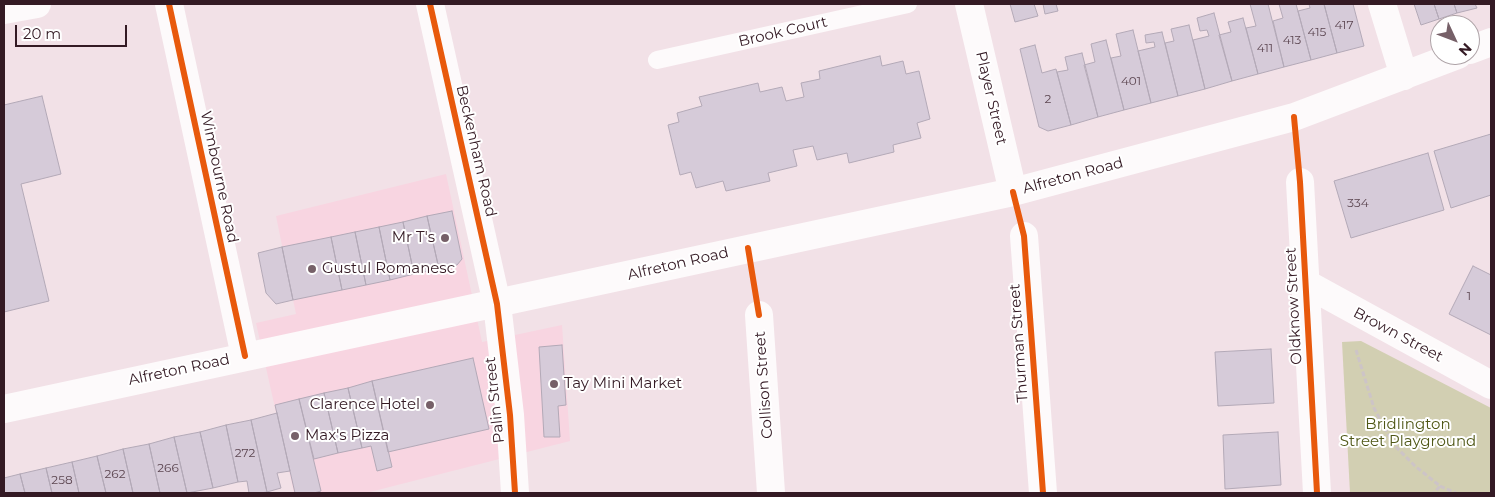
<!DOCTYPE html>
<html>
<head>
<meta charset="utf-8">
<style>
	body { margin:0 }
	#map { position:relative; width:1495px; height:497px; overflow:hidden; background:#f2e1e7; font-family:Montserrat,sans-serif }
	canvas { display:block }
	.frame { position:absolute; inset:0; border:5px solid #341a24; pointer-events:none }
	.north { position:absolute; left:1430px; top:15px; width:50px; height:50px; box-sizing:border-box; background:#fff; border:1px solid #aea3a7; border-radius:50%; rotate:133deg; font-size:14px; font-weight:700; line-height:20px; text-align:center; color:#341a24 }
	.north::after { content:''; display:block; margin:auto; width:18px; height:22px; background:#766068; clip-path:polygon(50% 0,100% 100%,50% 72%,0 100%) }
	.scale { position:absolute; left:15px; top:25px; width:112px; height:22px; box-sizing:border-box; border:2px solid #341a24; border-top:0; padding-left:6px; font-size:15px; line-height:18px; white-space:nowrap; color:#341a24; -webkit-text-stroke:4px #fff; paint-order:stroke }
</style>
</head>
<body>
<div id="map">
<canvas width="1495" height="497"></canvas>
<div class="frame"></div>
<div class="north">N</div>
<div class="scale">20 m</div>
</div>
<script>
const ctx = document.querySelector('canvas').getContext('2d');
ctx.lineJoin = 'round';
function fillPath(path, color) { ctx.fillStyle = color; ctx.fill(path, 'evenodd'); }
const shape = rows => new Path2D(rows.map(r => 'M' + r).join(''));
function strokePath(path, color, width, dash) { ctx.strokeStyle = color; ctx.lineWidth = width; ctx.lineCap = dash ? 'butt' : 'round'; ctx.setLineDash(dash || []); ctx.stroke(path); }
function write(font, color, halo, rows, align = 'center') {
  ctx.font = font + ' Montserrat,sans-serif'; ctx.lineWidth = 4; ctx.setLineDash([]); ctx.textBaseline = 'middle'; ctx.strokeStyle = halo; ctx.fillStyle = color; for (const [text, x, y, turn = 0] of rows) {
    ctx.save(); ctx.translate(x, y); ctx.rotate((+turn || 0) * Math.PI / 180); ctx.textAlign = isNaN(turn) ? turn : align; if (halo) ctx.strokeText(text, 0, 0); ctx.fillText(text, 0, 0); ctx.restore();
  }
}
fillPath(shape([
	[446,174,482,342,562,325,570,441,366,493,294,493,256,323,296,314,276,216]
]), '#f8d5e1');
fillPath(shape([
	[1361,341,1491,408,1491,493,1350,493,1342,342]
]), '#d2cfb2');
const building = shape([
	[1010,4,1034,4,1038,16,1015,22,1010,4],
	[1043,4,1056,4,1058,11,1045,14,1043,4],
	[1250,4,1268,4,1284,67,1258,74,1246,28,1256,26,1250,4],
	[1279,4,1296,4,1311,60,1284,67,1273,21,1283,18,1279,4],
	[1309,4,1324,4,1337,53,1311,60,1298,11,1310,8,1309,4],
	[1324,4,1353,4,1364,46,1337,53,1324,4],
	[1414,4,1434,4,1439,19,1421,25,1414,4],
	[1434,4,1454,4,1457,13,1439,19,1434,4],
	[1454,4,1475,4,1477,8,1457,13,1454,4],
	[1214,13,1232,81,1205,89,1193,40,1209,36,1207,30,1200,31,1197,18,1214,13],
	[1243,18,1258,74,1232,81,1219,35,1231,32,1228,22,1243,18],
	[1189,25,1205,89,1178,96,1165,43,1174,41,1171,29,1189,25],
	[1133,30,1151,103,1124,110,1111,58,1121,56,1116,34,1133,30],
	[1162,32,1178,96,1151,103,1138,51,1155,47,1154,42,1146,43,1145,35,1162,32],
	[1106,40,1124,110,1098,117,1084,65,1095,62,1091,44,1106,40],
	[1035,45,1042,73,1056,69,1071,125,1048,131,1039,127,1020,49,1035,45],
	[1082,53,1098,117,1071,125,1057,72,1068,70,1065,57,1082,53],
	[880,56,882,66,903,61,906,74,919,71,930,119,917,123,921,138,893,145,894,152,849,163,847,153,817,160,813,146,793,150,797,166,768,173,770,181,726,191,723,181,696,188,691,172,680,175,668,125,679,122,677,113,702,106,699,97,758,83,760,92,782,87,786,101,804,97,801,83,820,79,819,71,880,56],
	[42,96,61,174,21,184,49,301,4,312,4,105,42,96],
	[1491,134,1491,195,1451,208,1434,151,1491,134],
	[1428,153,1444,210,1351,238,1334,181,1428,153],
	[452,211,462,259,457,265,439,269,427,216,452,211],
	[427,216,439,269,414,274,403,222,427,216],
	[403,222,414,274,390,280,379,227,403,222],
	[379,227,390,280,366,285,355,232,379,227],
	[355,232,366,285,342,290,331,237,355,232],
	[331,237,342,290,293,300,282,247,331,237],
	[282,247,293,300,276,304,266,293,258,253,282,247],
	[1473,266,1491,275,1491,335,1449,314,1473,266],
	[562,345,566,405,558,406,560,437,544,437,539,347,562,345],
	[1271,349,1274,403,1218,406,1215,352,1271,349],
	[473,358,489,429,388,452,372,381,473,358],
	[372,381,392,467,377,471,371,446,362,448,348,388,372,381],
	[348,388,362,448,338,453,324,393,348,388],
	[324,393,338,453,314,459,299,399,324,393],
	[299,399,321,491,314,493,295,493,275,405,299,399],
	[277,413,290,471,277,473,281,488,267,492,251,420,277,413],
	[251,420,267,492,260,493,249,493,247,481,238,482,226,425,251,420],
	[226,425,238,482,213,488,200,432,226,425],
	[200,432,213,488,187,493,174,437,200,432],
	[1278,432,1281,485,1225,489,1223,435,1278,432],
	[174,437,187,493,160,493,149,444,174,437],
	[149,444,160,493,133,493,123,449,149,444],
	[123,449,133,493,106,493,97,456,123,449],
	[97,456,106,493,79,493,72,462,97,456],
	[72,462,79,493,52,493,46,468,72,462],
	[46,468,52,493,25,493,20,474,46,468],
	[20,474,25,493,4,493,4,478,20,474]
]);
fillPath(building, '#d6cbd9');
strokePath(building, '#b3a9b7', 1);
strokePath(shape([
	[1356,350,1374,408,1394,445,1415,466,1440,486,1434,493],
	[1440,486,1456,493]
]), '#cdc4c7', 3, [5, 2.5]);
strokePath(shape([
	[657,60,908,4]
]), '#fdfafb', 18);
strokePath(shape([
	[169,4,245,356],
	[430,4,497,304,510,415,515,493],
	[969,4,1013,192],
	[1382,4,1404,76],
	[4,10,37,4],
	[1300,182,1317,493],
	[1024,236,1043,493],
	[1305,283,1491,385],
	[759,315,771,493]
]), '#fdfafb', 28);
strokePath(shape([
	[1470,50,1491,42],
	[4,409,1013,192,1294,117,1458,55]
]), '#fdfafb', 28);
strokePath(shape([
	[169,4,245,356],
	[430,4,497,304,510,415,515,493],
	[1294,117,1300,182,1317,493],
	[1013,192,1024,236,1043,493],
	[748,248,759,315]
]), '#e8590c', 6);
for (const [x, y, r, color] of [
	[445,238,5,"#766068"],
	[312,269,5,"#766068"],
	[554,384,5,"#766068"],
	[430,405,5,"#766068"],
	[295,436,5,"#766068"]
]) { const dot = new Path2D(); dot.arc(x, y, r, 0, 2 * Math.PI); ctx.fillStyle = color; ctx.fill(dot); strokePath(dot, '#fff', 2); }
write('12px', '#5c4651', null, [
	["417",1344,25],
	["415",1317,32],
	["413",1292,40],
	["411",1265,48],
	["401",1131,81],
	["2",1048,99],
	["334",1358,203],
	["1",1469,296],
	["272",245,453],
	["266",168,468],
	["262",115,474],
	["258",62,480]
]);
write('15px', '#341a24', '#fff', [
	["Brook Court",783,32,-13],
	["Player Street",991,98,77],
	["Beckenham Road",476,151,77],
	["Alfreton Road",1073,176,-15],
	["Wimbourne Road",219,177,78],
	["Alfreton Road",678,264,-13],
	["Oldknow Street",1294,306,-93],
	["Brown Street",1398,335,28],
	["Thurman Street",1019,343,-94],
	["Alfreton Road",179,370,-12],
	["Collison Street",764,385,-94],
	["Palin Street",495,400,-96]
]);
write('15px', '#341a24', '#fff', [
	["Mr T's",435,238,"right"],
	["Gustul Romanesc",322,269],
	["Tay Mini Market",564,384],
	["Clarence Hotel",420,405,"right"],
	["Max's Pizza",305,436]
], 'left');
write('15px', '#4f5716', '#fff', [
	["Bridlington",1408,425],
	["Street Playground",1408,442]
]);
</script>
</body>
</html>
